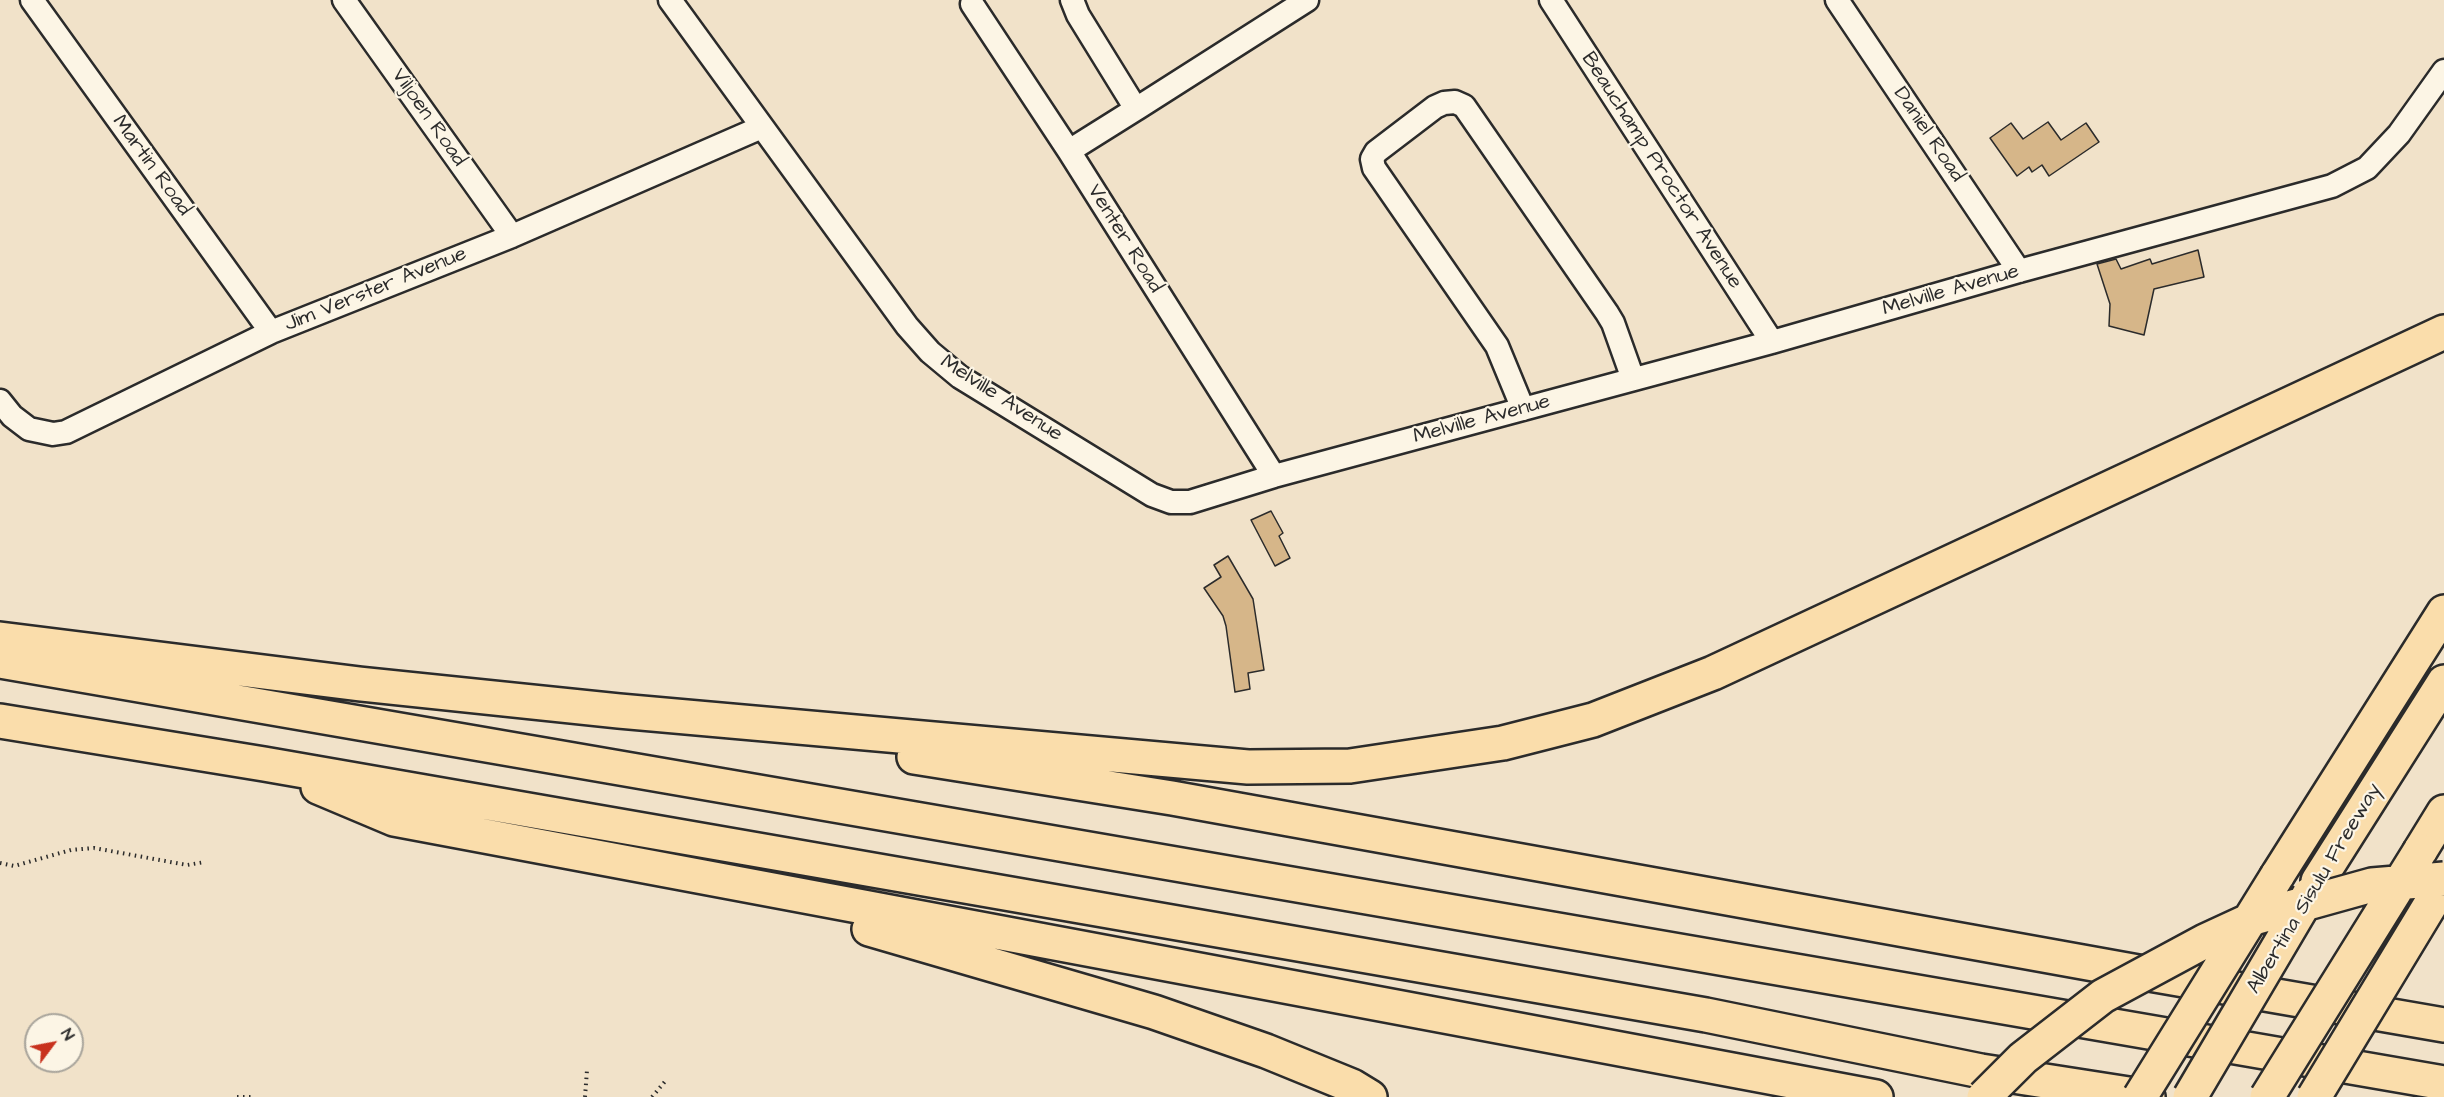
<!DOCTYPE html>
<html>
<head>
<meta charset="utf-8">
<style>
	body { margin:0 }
	#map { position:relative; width:2444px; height:1097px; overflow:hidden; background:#f1e2c9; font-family:"Architects Daughter",sans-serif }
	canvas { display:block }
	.north { position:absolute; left:24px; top:1013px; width:60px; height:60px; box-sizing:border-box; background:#fcf5e5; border:2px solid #a8a49b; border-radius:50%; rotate:58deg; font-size:16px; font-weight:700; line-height:24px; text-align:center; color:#2b2b2b }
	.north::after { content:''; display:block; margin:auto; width:21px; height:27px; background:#c8321e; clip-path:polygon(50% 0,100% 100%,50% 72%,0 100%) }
</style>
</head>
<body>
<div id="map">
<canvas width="2444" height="1097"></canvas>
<div class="north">N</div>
</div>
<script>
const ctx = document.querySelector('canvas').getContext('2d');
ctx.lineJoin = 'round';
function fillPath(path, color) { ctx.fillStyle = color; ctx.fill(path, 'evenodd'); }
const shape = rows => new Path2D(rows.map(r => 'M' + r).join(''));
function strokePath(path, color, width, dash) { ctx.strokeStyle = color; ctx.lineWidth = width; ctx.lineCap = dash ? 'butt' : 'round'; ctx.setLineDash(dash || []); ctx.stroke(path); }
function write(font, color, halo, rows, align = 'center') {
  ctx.font = font + ' "Architects Daughter",sans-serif'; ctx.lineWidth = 4.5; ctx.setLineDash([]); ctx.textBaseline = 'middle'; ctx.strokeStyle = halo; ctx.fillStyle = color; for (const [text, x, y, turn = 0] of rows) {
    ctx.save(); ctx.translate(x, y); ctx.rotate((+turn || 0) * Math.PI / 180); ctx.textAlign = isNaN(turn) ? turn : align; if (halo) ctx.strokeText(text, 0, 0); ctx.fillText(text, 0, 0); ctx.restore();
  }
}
const building = shape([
	[2048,122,2061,140,2086,123,2099,142,2049,176,2042,165,2032,172,2029,167,2017,176,1990,138,2011,123,2023,139,2048,122],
	[2198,250,2204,277,2154,289,2144,335,2109,326,2110,304,2097,264,2116,259,2121,269,2150,259,2152,264,2198,250],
	[1271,511,1283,533,1279,536,1290,558,1275,566,1251,520,1271,511],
	[1228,556,1253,599,1264,670,1248,673,1250,689,1235,692,1226,626,1223,616,1204,588,1221,577,1214,565,1228,556]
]);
fillPath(building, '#d6b689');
strokePath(building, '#2b2b2b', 1.5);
const street = shape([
	[32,0,271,332],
	[344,0,512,236],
	[670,0,907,326,930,352,960,377,1152,495,1171,502,1190,502,1274,476,1772,342,2019,271,2332,186,2367,168,2399,134,2444,71],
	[1072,0,1078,15,1136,109,1307,0],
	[1551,0,1772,342],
	[1837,0,2019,271],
	[972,4,1069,151,1274,476],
	[1069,151,1136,109],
	[0,401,12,416,29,429,53,434,66,432,271,332,512,236,762,127],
	[1523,409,1497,346,1374,168,1372,159,1376,152,1435,107,1444,103,1455,102,1464,106,1607,313,1613,323,1633,379]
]);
const highway = shape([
	[0,639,360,684,619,711,1248,767,1350,766,1503,743,1593,720,1713,673,2444,332],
	[0,661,2444,1083],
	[0,721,264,764,1706,1015,1981,1071,2148,1097],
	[914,757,1172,798,2138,972,2444,1025],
	[318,787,394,819,1876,1097],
	[2420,851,2444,812],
	[2277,876,2444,612],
	[2318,881,2444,682],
	[869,929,1154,1012,1266,1051,1352,1086,1370,1097]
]);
strokePath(street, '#2b2b2b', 27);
strokePath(highway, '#2b2b2b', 38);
strokePath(shape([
	[0,863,14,866,71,850,94,848,187,865,205,862],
	[237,1097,252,1097],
	[585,1097,587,1070],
	[652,1097,667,1079]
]), '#2b2b2b', 4, [1.5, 4.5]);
strokePath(street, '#fcf5e5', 22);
strokePath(highway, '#faddab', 33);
const highwayBridge = shape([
	[1984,1097,2023,1058,2103,996,2205,941,2257,917,2372,885,2444,879],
	[2140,1097,2277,876],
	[2190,1097,2309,895],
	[2267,1097,2420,851],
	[2314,1097,2444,882]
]);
strokePath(highwayBridge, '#2b2b2b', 38, []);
strokePath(highwayBridge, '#faddab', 33);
write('21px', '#2b2b2b', '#fcf5e5', [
	["Viljoen Road",428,118,55],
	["Daniel Road",1928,135,56],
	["Martin Road",151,166,54],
	["Beauchamp Proctor Avenue",1661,171,57],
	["Venter Road",1124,239,58],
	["Jim Verster Avenue",376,290,-22],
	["Melville Avenue",1951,291,-16],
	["Melville Avenue",1001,399,33],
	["Melville Avenue",1482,420,-15],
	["Albertina Sisulu Freeway",2315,889,-59]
]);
</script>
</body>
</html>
